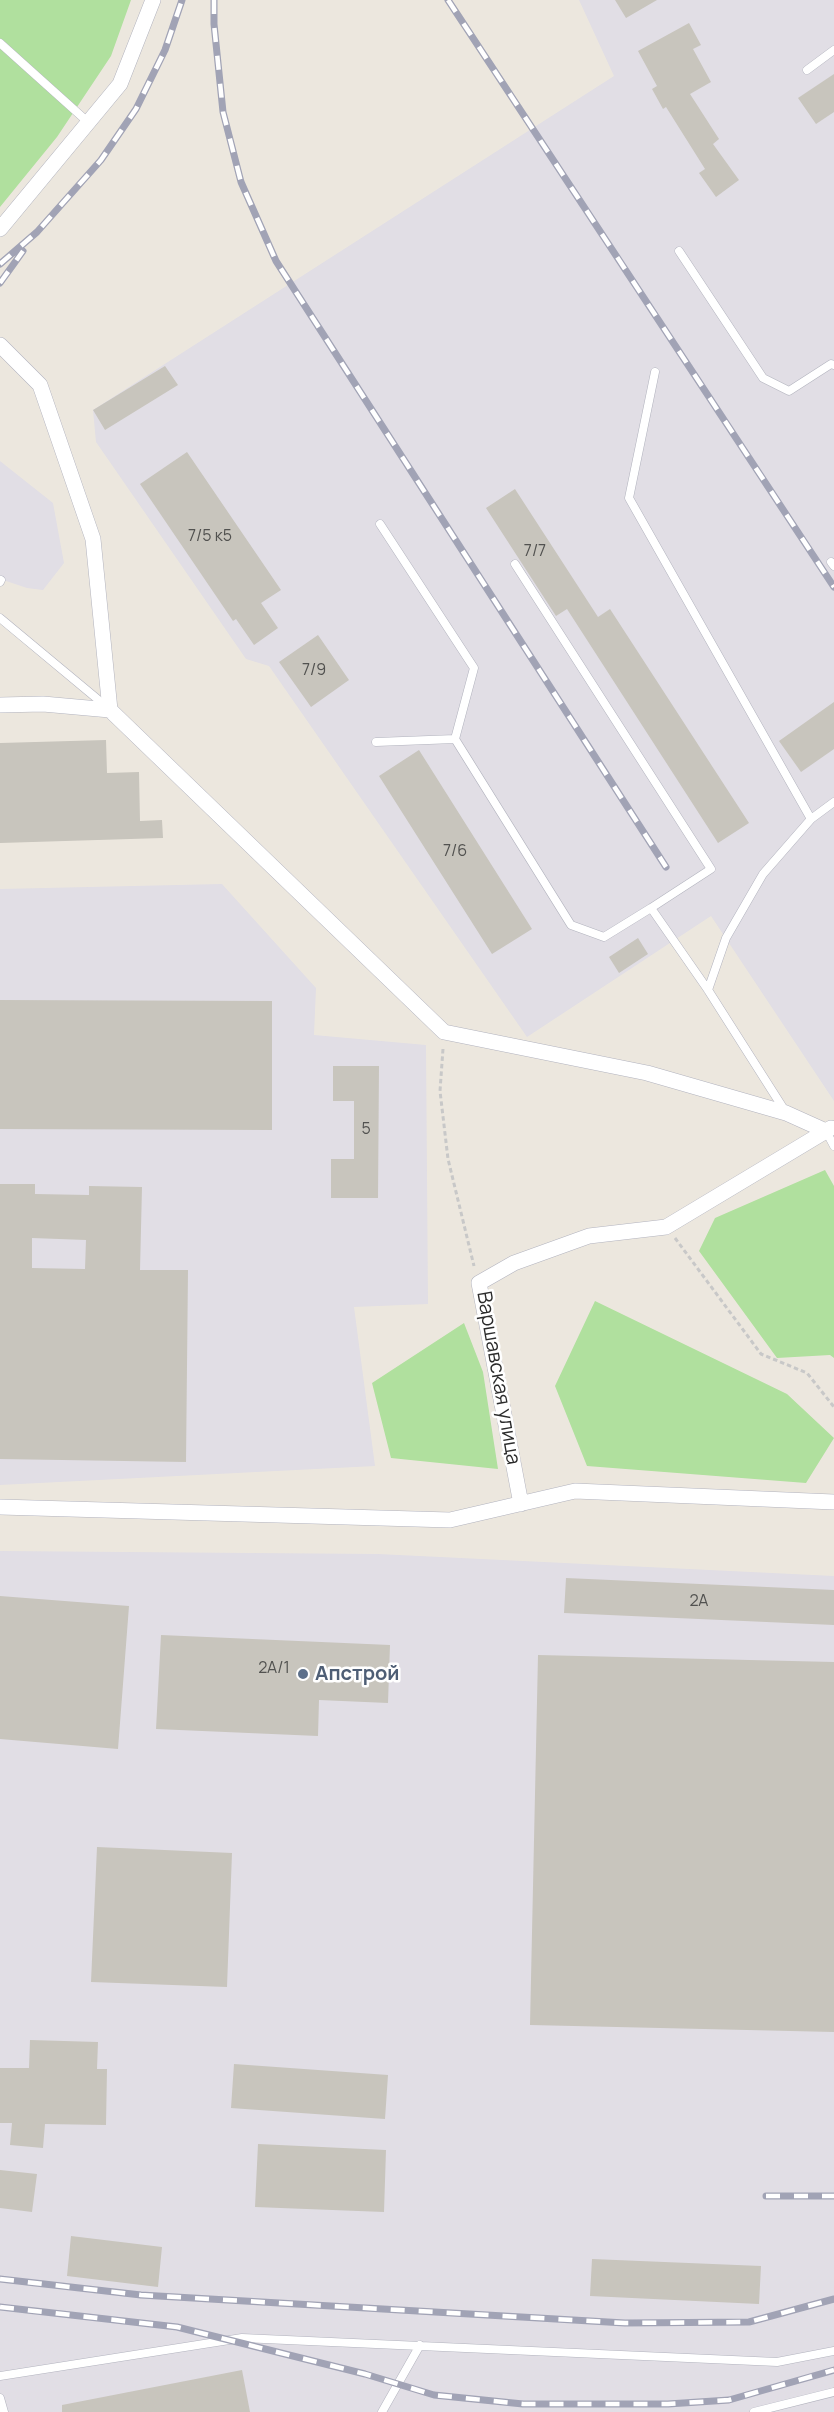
<!DOCTYPE html>
<html>
<head>
<meta charset="utf-8">
<style>
	body { margin:0 }
	canvas { display:block; background:#ece7de }
</style>
</head>
<body>
<canvas width="834" height="2412"></canvas>
<script>
const ctx = document.querySelector('canvas').getContext('2d');
ctx.lineJoin = 'round';
function fillPath(path, color) { ctx.fillStyle = color; ctx.fill(path, 'evenodd'); }
const shape = rows => new Path2D(rows.map(r => 'M' + r).join(''));
function strokePath(path, color, width, dash) { ctx.strokeStyle = color; ctx.lineWidth = width; ctx.lineCap = dash ? 'butt' : 'round'; ctx.setLineDash(dash || []); ctx.stroke(path); }
function write(font, color, halo, rows, align = 'center') {
  ctx.font = font + ' Manrope,sans-serif'; ctx.lineWidth = 5; ctx.setLineDash([]); ctx.textBaseline = 'middle'; ctx.strokeStyle = halo; ctx.fillStyle = color; for (const [text, x, y, turn = 0] of rows) {
    ctx.save(); ctx.translate(x, y); ctx.rotate((+turn || 0) * Math.PI / 180); ctx.textAlign = isNaN(turn) ? turn : align; if (halo) ctx.strokeText(text, 0, 0); ctx.fillText(text, 0, 0); ctx.restore();
  }
}
fillPath(shape([
	[579,0,834,0,834,1101,711,916,527,1037,269,666,246,659,96,442,93,410,614,76],
	[0,461,53,503,64,563,43,590,27,588,0,579],
	[222,884,316,988,314,1035,426,1045,428,1304,354,1307,375,1466,0,1485,0,889],
	[0,1551,378,1554,834,1576,834,2412,0,2412]
]), '#e1dee5');
fillPath(shape([
	[0,0,131,0,111,56,57,137,0,207],
	[825,1170,834,1186,834,1358,830,1355,777,1358,699,1251,715,1218],
	[595,1301,787,1394,834,1438,806,1483,587,1466,555,1386],
	[464,1323,483,1372,498,1469,391,1458,372,1383]
]), '#b0e09e');
fillPath(shape([
	[615,0,657,0,626,18],
	[689,23,701,45,693,49,711,82,690,94,719,139,713,144,739,180,716,197,699,173,705,169,666,107,663,109,652,89,657,86,638,51],
	[834,74,834,112,816,124,798,98],
	[165,366,178,385,105,430,93,410],
	[187,452,281,590,261,603,278,628,254,645,236,619,233,621,140,484],
	[515,489,598,617,610,609,749,823,718,843,567,609,556,616,486,508],
	[318,635,349,680,311,707,279,662],
	[834,702,834,749,801,772,779,741],
	[106,740,107,773,139,772,140,821,162,820,163,838,0,843,0,743],
	[419,750,532,929,492,954,379,776],
	[638,938,648,954,619,973,609,957],
	[0,1000,272,1001,272,1130,0,1129],
	[333,1066,379,1066,378,1198,331,1198,331,1159,354,1159,354,1101,333,1101],
	[0,1184,35,1184,35,1194,89,1195,89,1186,142,1187,140,1270,188,1270,186,1462,0,1459],
	[32,1238,86,1240,85,1269,32,1268],
	[566,1578,834,1590,834,1625,564,1613],
	[0,1596,129,1606,118,1749,0,1739],
	[161,1635,390,1645,388,1703,319,1700,318,1736,156,1729],
	[538,1655,834,1662,834,2032,530,2025],
	[97,1847,232,1853,227,1987,91,1982],
	[30,2040,98,2042,97,2069,107,2069,106,2125,45,2124,43,2148,10,2145,12,2123,0,2123,0,2068,29,2068],
	[234,2064,388,2075,385,2119,231,2108],
	[258,2144,386,2150,384,2212,255,2207],
	[0,2170,37,2174,32,2212,0,2208],
	[71,2236,162,2247,158,2287,67,2276],
	[592,2259,761,2266,759,2304,590,2296],
	[242,2370,250,2412,62,2412,62,2405]
]), '#c8c5bd');
const service = shape([
	[0,43,89,123],
	[807,70,834,50],
	[679,251,763,378,789,391,831,364,834,365],
	[655,372,629,498,811,819],
	[380,524,474,668,455,739],
	[831,562,834,566],
	[515,564,711,869,651,908],
	[0,582,1,580],
	[0,618,107,707],
	[376,742,455,739,571,925,604,937,651,908,708,990,785,1111],
	[708,990,726,938,763,874,811,819,834,802],
	[826,1131,834,1146],
	[0,2376,242,2338,777,2362,834,2351],
	[0,2398,4,2412],
	[382,2412,420,2345],
	[754,2412,834,2392]
]);
const minor = shape([
	[0,229,120,84,153,0],
	[0,345,40,385,93,539,110,710,444,1032,647,1073,786,1113,826,1131],
	[0,705,43,704,110,710],
	[521,1504,479,1283,514,1263,589,1236,666,1227,831,1128],
	[0,1507,450,1520,575,1491,834,1502]
]);
strokePath(service, '#b2b3be', 9);
strokePath(minor, '#b2b3be', 16);
strokePath(shape([
	[443,1049,440,1091,448,1159,474,1266],
	[675,1238,761,1354,807,1373,834,1407]
]), '#c8c8c8', 3, [4.5, 3]);
strokePath(service, '#fff', 8);
strokePath(minor, '#fff', 15);
const rail = shape([
	[214,0,214,24,223,112,241,182,276,261,666,867],
	[448,0,834,587],
	[0,264,37,232,101,160,136,109,165,50,182,0],
	[0,283,23,251],
	[766,2196,834,2196],
	[0,2279,141,2295,625,2323,749,2322,834,2299],
	[0,2307,177,2327,365,2374,434,2395,523,2404,668,2404,729,2400,834,2370]
]);
strokePath(rail, '#a1a3b5', 7);
strokePath(rail, '#fff', 4.5, [14]);
for (const [x, y, r, color] of [
	[303,1674,6,"#5c6f8a"]
]) { const dot = new Path2D(); dot.arc(x, y, r, 0, 2 * Math.PI); ctx.fillStyle = color; ctx.fill(dot); strokePath(dot, '#fff', 2); }
write('16px', '#525250', null, [
	["7/5 к5",210,537],
	["7/7",535,552],
	["7/9",314,671],
	["7/6",455,852],
	["5",366,1130],
	["2А",699,1602],
	["2А/1",274,1669]
]);
write('20px', '#2b2b2b', '#fff', [
	["Варшавская улица",498,1378,80]
]);
write('bold 20px', '#4e5e75', '#fff', [
	["Апстрой",315,1674]
], 'left');
</script>
</body>
</html>
